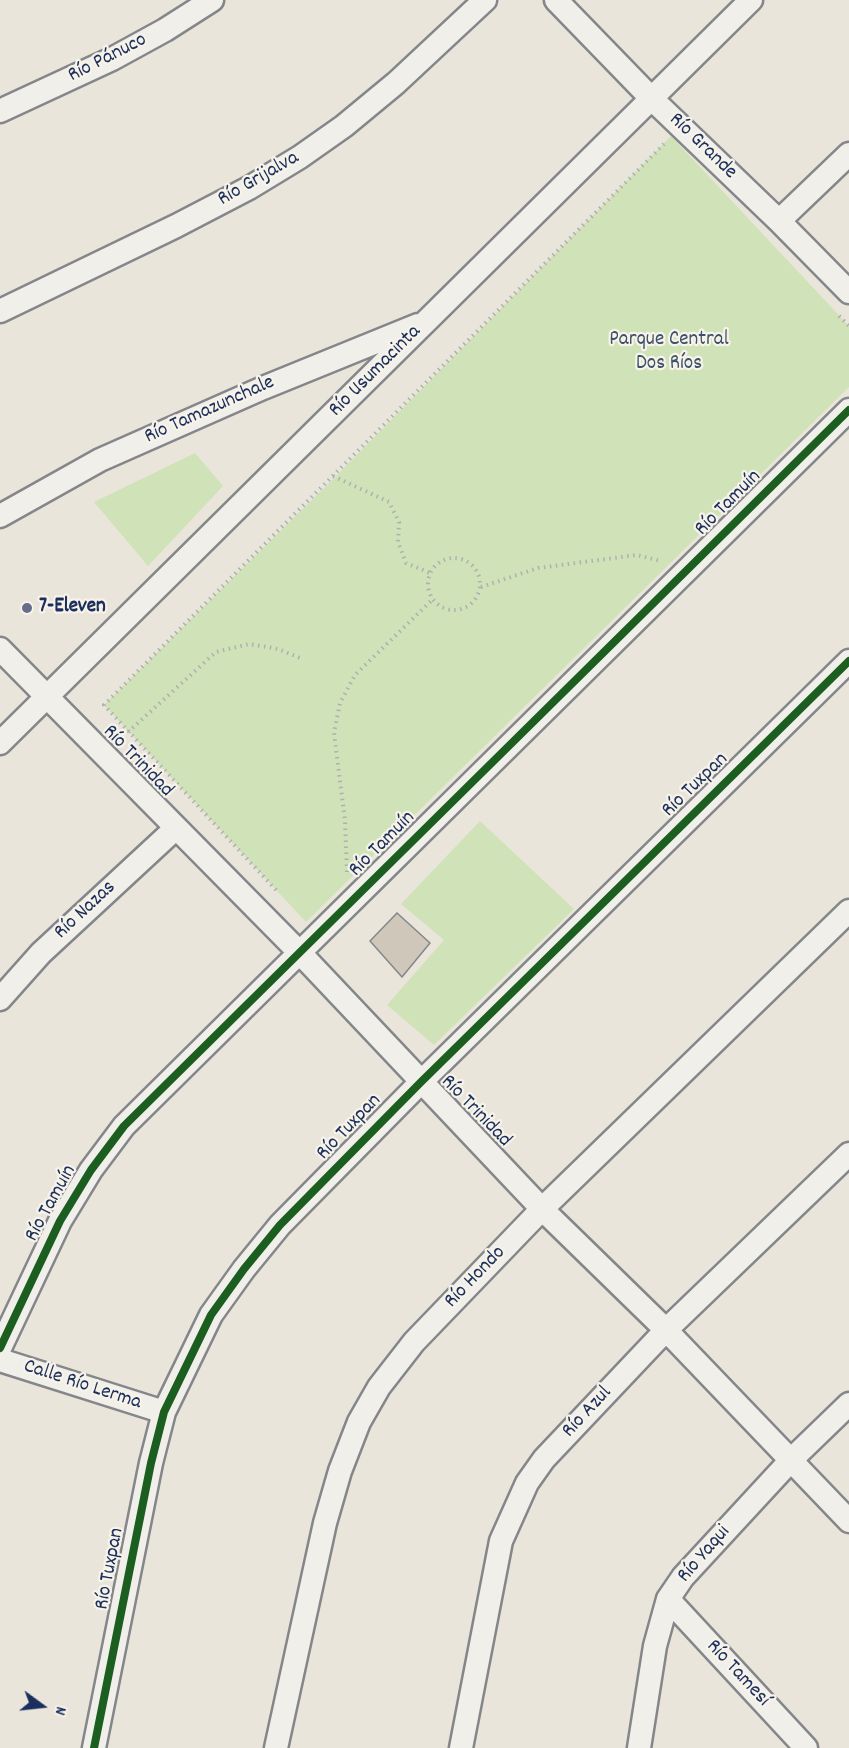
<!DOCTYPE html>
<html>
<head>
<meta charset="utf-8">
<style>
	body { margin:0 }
	#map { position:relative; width:849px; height:1748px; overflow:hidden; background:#eae5db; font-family:Dekko,sans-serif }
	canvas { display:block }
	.north { position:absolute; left:12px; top:1676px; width:60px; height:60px; -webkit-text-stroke:4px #f7f3e8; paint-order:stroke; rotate:105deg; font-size:16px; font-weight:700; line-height:24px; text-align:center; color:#1b2f5e }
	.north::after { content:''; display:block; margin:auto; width:21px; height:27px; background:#1b2f5e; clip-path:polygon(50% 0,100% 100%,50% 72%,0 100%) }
</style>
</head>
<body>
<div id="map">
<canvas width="849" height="1748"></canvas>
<div class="north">N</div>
</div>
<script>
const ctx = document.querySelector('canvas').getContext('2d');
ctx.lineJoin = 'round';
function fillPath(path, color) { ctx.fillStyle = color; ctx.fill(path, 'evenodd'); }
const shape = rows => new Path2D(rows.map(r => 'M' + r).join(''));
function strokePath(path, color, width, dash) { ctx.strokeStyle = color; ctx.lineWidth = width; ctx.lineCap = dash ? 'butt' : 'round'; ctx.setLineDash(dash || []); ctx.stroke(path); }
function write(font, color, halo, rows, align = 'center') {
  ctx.font = font + ' Dekko,sans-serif'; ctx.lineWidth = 4.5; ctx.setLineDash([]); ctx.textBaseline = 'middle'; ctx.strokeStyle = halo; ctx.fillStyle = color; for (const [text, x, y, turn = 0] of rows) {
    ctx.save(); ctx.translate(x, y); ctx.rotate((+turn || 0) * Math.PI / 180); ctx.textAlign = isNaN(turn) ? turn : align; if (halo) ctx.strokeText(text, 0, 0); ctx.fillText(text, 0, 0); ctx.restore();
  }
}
fillPath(shape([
	[671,136,849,326,849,387,306,922,104,705,335,477],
	[195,453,223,486,148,566,94,502],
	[480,821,574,909,434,1045,387,1005,444,940,401,904]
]), '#d0e2b7');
const building = shape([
	[397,913,430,943,402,977,370,941,397,913]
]);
fillPath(building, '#d0c7bb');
strokePath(building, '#84868a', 1.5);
const street = shape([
	[556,0,651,98,779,221,849,292],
	[0,111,112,59,165,30,212,0],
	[779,221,849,154],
	[0,311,176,226,249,188,300,157,344,126,396,83,485,0],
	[0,516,100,460,263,388,418,325],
	[0,649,300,953,542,1209,666,1330,849,1521],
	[0,743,751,0],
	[0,999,41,953,176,828],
	[0,1348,60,1221,91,1170,124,1126,849,410],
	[0,1360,164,1412],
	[668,1599,806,1748],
	[94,1748,151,1463,164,1412,211,1315,244,1269,280,1225,421,1082,849,661],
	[276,1748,325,1523,340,1471,359,1422,379,1387,414,1342,542,1209,849,911],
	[461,1748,501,1541,527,1483,544,1459,666,1330,849,1154],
	[639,1748,655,1646,668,1599,683,1577,791,1460,849,1404]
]);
strokePath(street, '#84868a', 27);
strokePath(shape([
	[839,316,849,326],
	[333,476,389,502,399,522,398,542,406,563,430,573],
	'428 584a26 26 0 1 1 52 0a26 26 0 1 1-52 0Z',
	[481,587,538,568,637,555,661,561],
	[128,732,216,652,249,644,278,649,300,658],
	[347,872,345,821,334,733,340,703,355,675,433,599],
	[276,890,104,705,664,144]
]), '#afb0b2', 4, [1.5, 4.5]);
strokePath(street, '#f1efea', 22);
strokePath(shape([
	[0,1348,60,1221,91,1170,124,1126,849,410],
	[94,1748,151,1463,164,1412,211,1315,244,1269,280,1225,421,1082,849,661]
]), '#1b5e20', 8);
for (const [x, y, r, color] of [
	[27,608,6,"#636f8a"]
]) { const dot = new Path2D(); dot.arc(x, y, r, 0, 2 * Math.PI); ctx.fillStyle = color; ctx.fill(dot); strokePath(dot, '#f7f3e8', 2); }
write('21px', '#1b2f5e', '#f7f3e8', [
	["Río Pánuco",108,59,-27],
	["Río Grande",702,147,44],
	["Río Grijalva",259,180,-30],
	["Río Usumacinta",376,372,-45],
	["Río Tamazunchale",210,411,-24],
	["Río Tamuín",729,504,-45],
	["Río Trinidad",137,762,46],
	["Río Tuxpan",696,786,-44],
	["Río Tamuín",383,845,-45],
	["Río Nazas",86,911,-43],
	["Río Trinidad",475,1112,46],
	["Río Tuxpan",350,1128,-46],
	["Río Tamuín",52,1204,-61],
	["Río Hondo",476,1278,-46],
	["Calle Río Lerma",82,1386,18],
	["Río Azul",588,1413,-47],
	["Río Yaqui",705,1555,-49],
	["Río Tuxpan",111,1569,-79],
	["Río Tamesí",737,1674,47]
]);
write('21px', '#3b526a', '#f7f3e8', [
	["Parque Central",669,341],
	["Dos Ríos",669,365]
]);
write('bold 21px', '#1b2f5e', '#f7f3e8', [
	["7-Eleven",39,608]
], 'left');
</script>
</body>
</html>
